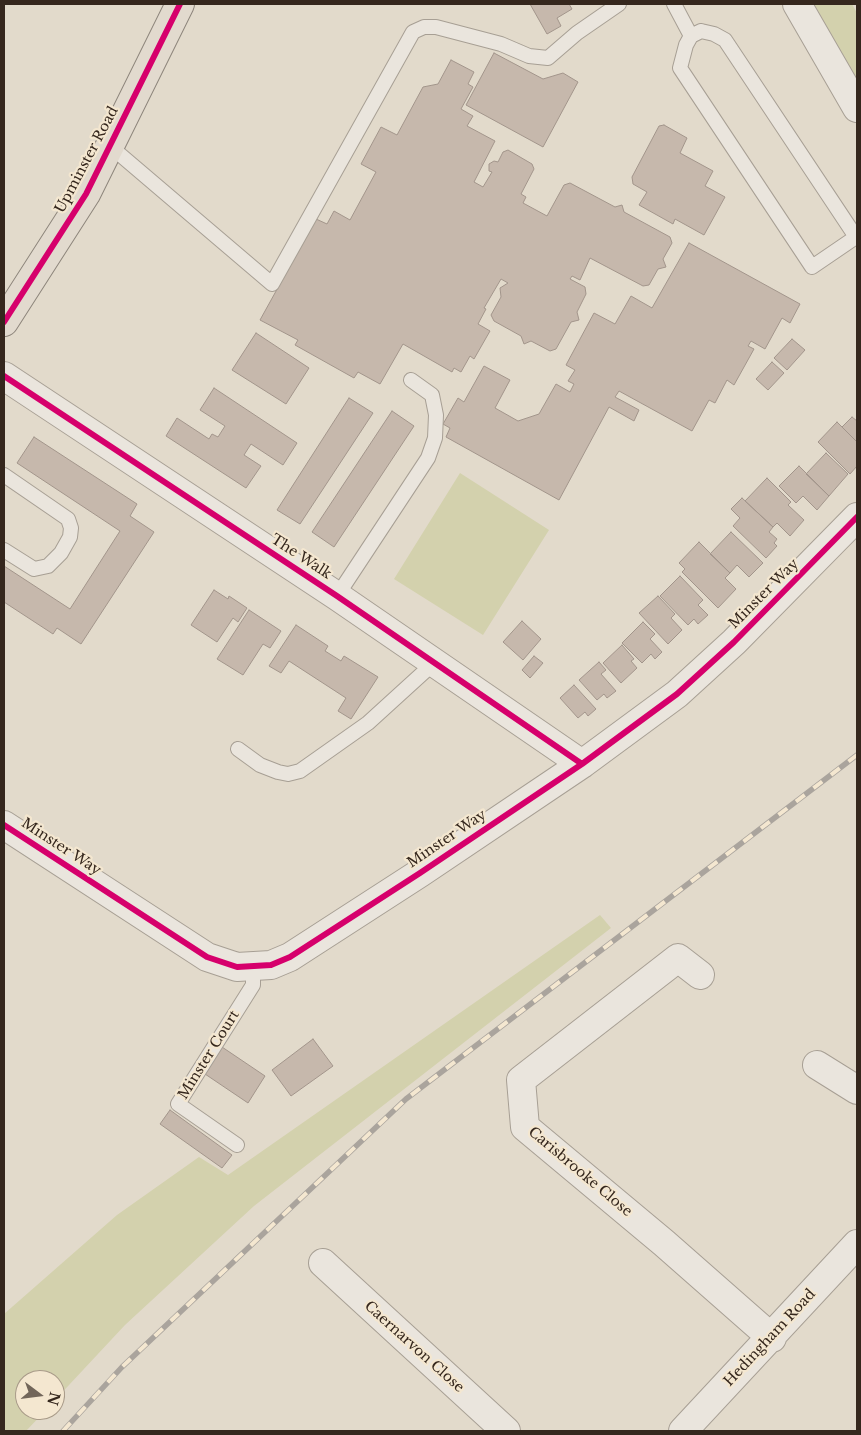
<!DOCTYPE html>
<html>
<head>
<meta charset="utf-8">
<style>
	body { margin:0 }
	#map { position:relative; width:861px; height:1435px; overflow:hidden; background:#e2dacb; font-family:"Libre Baskerville",serif }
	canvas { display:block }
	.frame { position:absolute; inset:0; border:5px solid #35271d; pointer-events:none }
	.north { position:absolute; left:15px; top:1370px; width:50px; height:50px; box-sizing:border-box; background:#f4e7d0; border:1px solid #a89a88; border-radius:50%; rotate:105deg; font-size:14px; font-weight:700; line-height:20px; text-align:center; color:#35271d }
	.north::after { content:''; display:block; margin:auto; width:18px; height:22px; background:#72665a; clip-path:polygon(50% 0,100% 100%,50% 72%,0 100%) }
</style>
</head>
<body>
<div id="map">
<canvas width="861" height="1435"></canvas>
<div class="frame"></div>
<div class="north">N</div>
</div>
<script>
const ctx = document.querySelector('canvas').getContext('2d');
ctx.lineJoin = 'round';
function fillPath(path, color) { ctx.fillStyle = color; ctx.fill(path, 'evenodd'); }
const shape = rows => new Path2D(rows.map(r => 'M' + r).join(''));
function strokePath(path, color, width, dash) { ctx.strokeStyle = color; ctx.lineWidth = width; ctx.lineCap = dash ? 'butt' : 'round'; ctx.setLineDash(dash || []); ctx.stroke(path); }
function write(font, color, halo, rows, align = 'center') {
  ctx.font = font + ' "Libre Baskerville",serif'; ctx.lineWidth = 4.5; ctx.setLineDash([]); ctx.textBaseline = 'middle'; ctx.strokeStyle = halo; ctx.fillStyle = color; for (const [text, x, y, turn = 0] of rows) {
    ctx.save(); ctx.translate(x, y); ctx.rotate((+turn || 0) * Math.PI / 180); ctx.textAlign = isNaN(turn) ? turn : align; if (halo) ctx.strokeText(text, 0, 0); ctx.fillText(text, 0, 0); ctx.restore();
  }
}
fillPath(shape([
	[814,4,852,4,857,13,857,80],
	[460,473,549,530,483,635,394,579],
	[600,915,611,928,254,1206,125,1325,55,1400,55,1380,25,1380,25,1410,46,1410,26,1431,4,1431,4,1314,117,1215,199,1157,228,1175]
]), '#d3d1ad');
const building = shape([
	[530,4,569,4,572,9,557,18,561,26,547,34,530,4],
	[494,53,543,79,563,73,578,82,543,147,466,105,494,53],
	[451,60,474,72,468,84,473,87,461,109,473,116,467,126,495,141,474,182,483,187,492,172,489,171,489,164,494,161,498,162,503,152,508,150,532,164,534,169,521,194,526,197,523,203,547,216,564,185,570,183,615,207,622,205,624,212,670,237,672,243,663,259,666,267,658,269,649,285,643,286,590,258,580,280,572,276,570,279,585,287,586,294,577,312,579,320,571,322,556,349,550,351,531,341,524,344,521,336,494,321,491,315,501,297,500,288,508,283,501,279,484,308,486,309,478,324,490,331,474,359,470,356,461,372,454,368,452,372,403,344,380,384,358,372,354,378,295,345,298,340,260,320,316,219,327,224,334,211,350,220,376,172,361,164,381,127,397,135,423,87,438,84,451,60],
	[664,125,687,138,680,153,713,171,705,186,725,197,704,235,675,219,673,224,639,205,647,192,633,184,632,177,659,126,664,125],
	[689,243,800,304,790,323,782,318,765,349,751,341,748,346,754,349,734,385,727,380,715,403,709,400,692,431,619,391,615,397,639,410,634,421,609,407,559,500,446,437,450,428,443,424,458,398,464,402,484,366,510,380,495,408,518,421,539,414,556,384,570,392,574,384,568,381,575,370,566,365,594,313,615,324,631,296,652,308,689,243],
	[256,333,309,368,286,404,232,370,256,333],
	[792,339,805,350,787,370,774,358,792,339],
	[772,362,784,373,768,390,756,379,772,362],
	[214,388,297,443,283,465,251,444,244,455,261,466,246,488,166,436,177,418,209,439,212,434,218,437,225,426,200,410,214,388],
	[349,398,373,413,300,524,277,510,349,398],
	[392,411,414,426,334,547,312,532,392,411],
	[852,417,857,421,857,442,842,427,852,417],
	[837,422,857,442,857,466,850,474,818,442,837,422],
	[34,437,137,504,130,516,154,532,81,644,57,628,53,634,4,602,4,566,70,609,120,531,17,463,34,437],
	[826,453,848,474,829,496,806,474,826,453],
	[799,466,829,496,817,510,803,496,796,503,779,486,799,466],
	[767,478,791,502,788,505,804,520,790,536,777,523,773,527,745,501,767,478],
	[742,498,773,527,769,532,777,539,774,543,777,546,766,558,733,526,740,518,731,509,742,498],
	[731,532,763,563,749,577,737,565,730,573,710,554,731,532],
	[699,542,730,573,725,578,736,589,718,608,682,572,685,569,679,563,699,542],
	[680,576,703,600,698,605,708,615,698,624,694,619,688,625,660,596,680,576],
	[214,590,228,599,229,596,247,608,238,622,233,618,217,642,191,625,214,590],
	[658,596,675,614,671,618,682,630,668,644,639,613,658,596],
	[249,610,281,631,270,648,263,644,243,675,217,659,249,610],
	[522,621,541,639,523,660,503,642,522,621],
	[643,622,655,634,650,639,662,652,655,659,651,654,642,663,622,643,643,622],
	[296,625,328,646,325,651,341,661,344,656,378,677,351,719,338,711,346,698,289,661,281,673,269,666,296,625],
	[622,645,634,659,631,661,637,668,621,683,603,663,622,645],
	[534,656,543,663,530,678,522,670,534,656],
	[599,662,606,670,601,674,616,691,607,698,604,694,597,700,579,680,599,662],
	[574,685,596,709,588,716,585,712,578,718,560,698,574,685],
	[313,1039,333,1066,291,1096,272,1070,313,1039],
	[222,1047,265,1076,248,1103,205,1074,222,1047],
	[170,1110,232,1155,222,1168,160,1124,170,1110]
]);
fillPath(building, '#c6b8ac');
strokePath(building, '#a2958b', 1);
const service = shape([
	[674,4,691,36],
	[701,31,714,34,725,40,856,237,812,267,680,68,686,45,691,36,701,31],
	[110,146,272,284,413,32,424,27,436,27,501,44,529,56,548,58,577,33,619,4],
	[4,475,68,519,71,528,70,537,61,553,48,566,34,569,4,550],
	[337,596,428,458,435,438,436,415,432,395,411,380],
	[238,749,260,765,278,772,288,774,300,771,368,723,435,662],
	[237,1145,178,1104,253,985,253,967]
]);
const minor = shape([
	[4,376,337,596,582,764],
	[4,825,207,957,237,967,271,965,290,957,420,873,582,764,677,694,734,642,857,517],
	[700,975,678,958,521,1080,525,1127,664,1243,772,1338],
	[817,1065,857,1090],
	[323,1263,506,1431],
	[683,1431,857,1244]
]);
const tertiary = shape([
	[797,4,857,108]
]);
const primary = shape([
	[4,322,86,194,180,4]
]);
strokePath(service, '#a79f94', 16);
strokePath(minor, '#a79f94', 30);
strokePath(tertiary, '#a79f94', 30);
strokePath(primary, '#8d857b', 30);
strokePath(service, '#eae5dd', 14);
strokePath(minor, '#eae5dd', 28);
strokePath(tertiary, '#eae5dd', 28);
strokePath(primary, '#e2dace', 28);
const rail = shape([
	[63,1431,122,1367,406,1099,857,755]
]);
strokePath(rail, '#aaa49d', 5.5);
strokePath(rail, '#f4e7d0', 4, [11]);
strokePath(shape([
	[4,322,86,194,180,4],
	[4,376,337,596,582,764],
	[4,825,207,957,237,967,271,965,290,957,420,873,582,764,677,694,734,642,857,517]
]), '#d6006c', 6);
write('14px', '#35271d', '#f4e7d0', [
	["Upminster Road",87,160,-62],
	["The Walk",301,557,33],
	["Minster Way",764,594,-45],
	["Minster Way",447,839,-34],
	["Minster Way",61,847,33],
	["Minster Court",209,1055,-58],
	["Carisbrooke Close",580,1172,40],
	["Hedingham Road",770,1338,-47],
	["Caernarvon Close",414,1347,42]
]);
</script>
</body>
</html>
